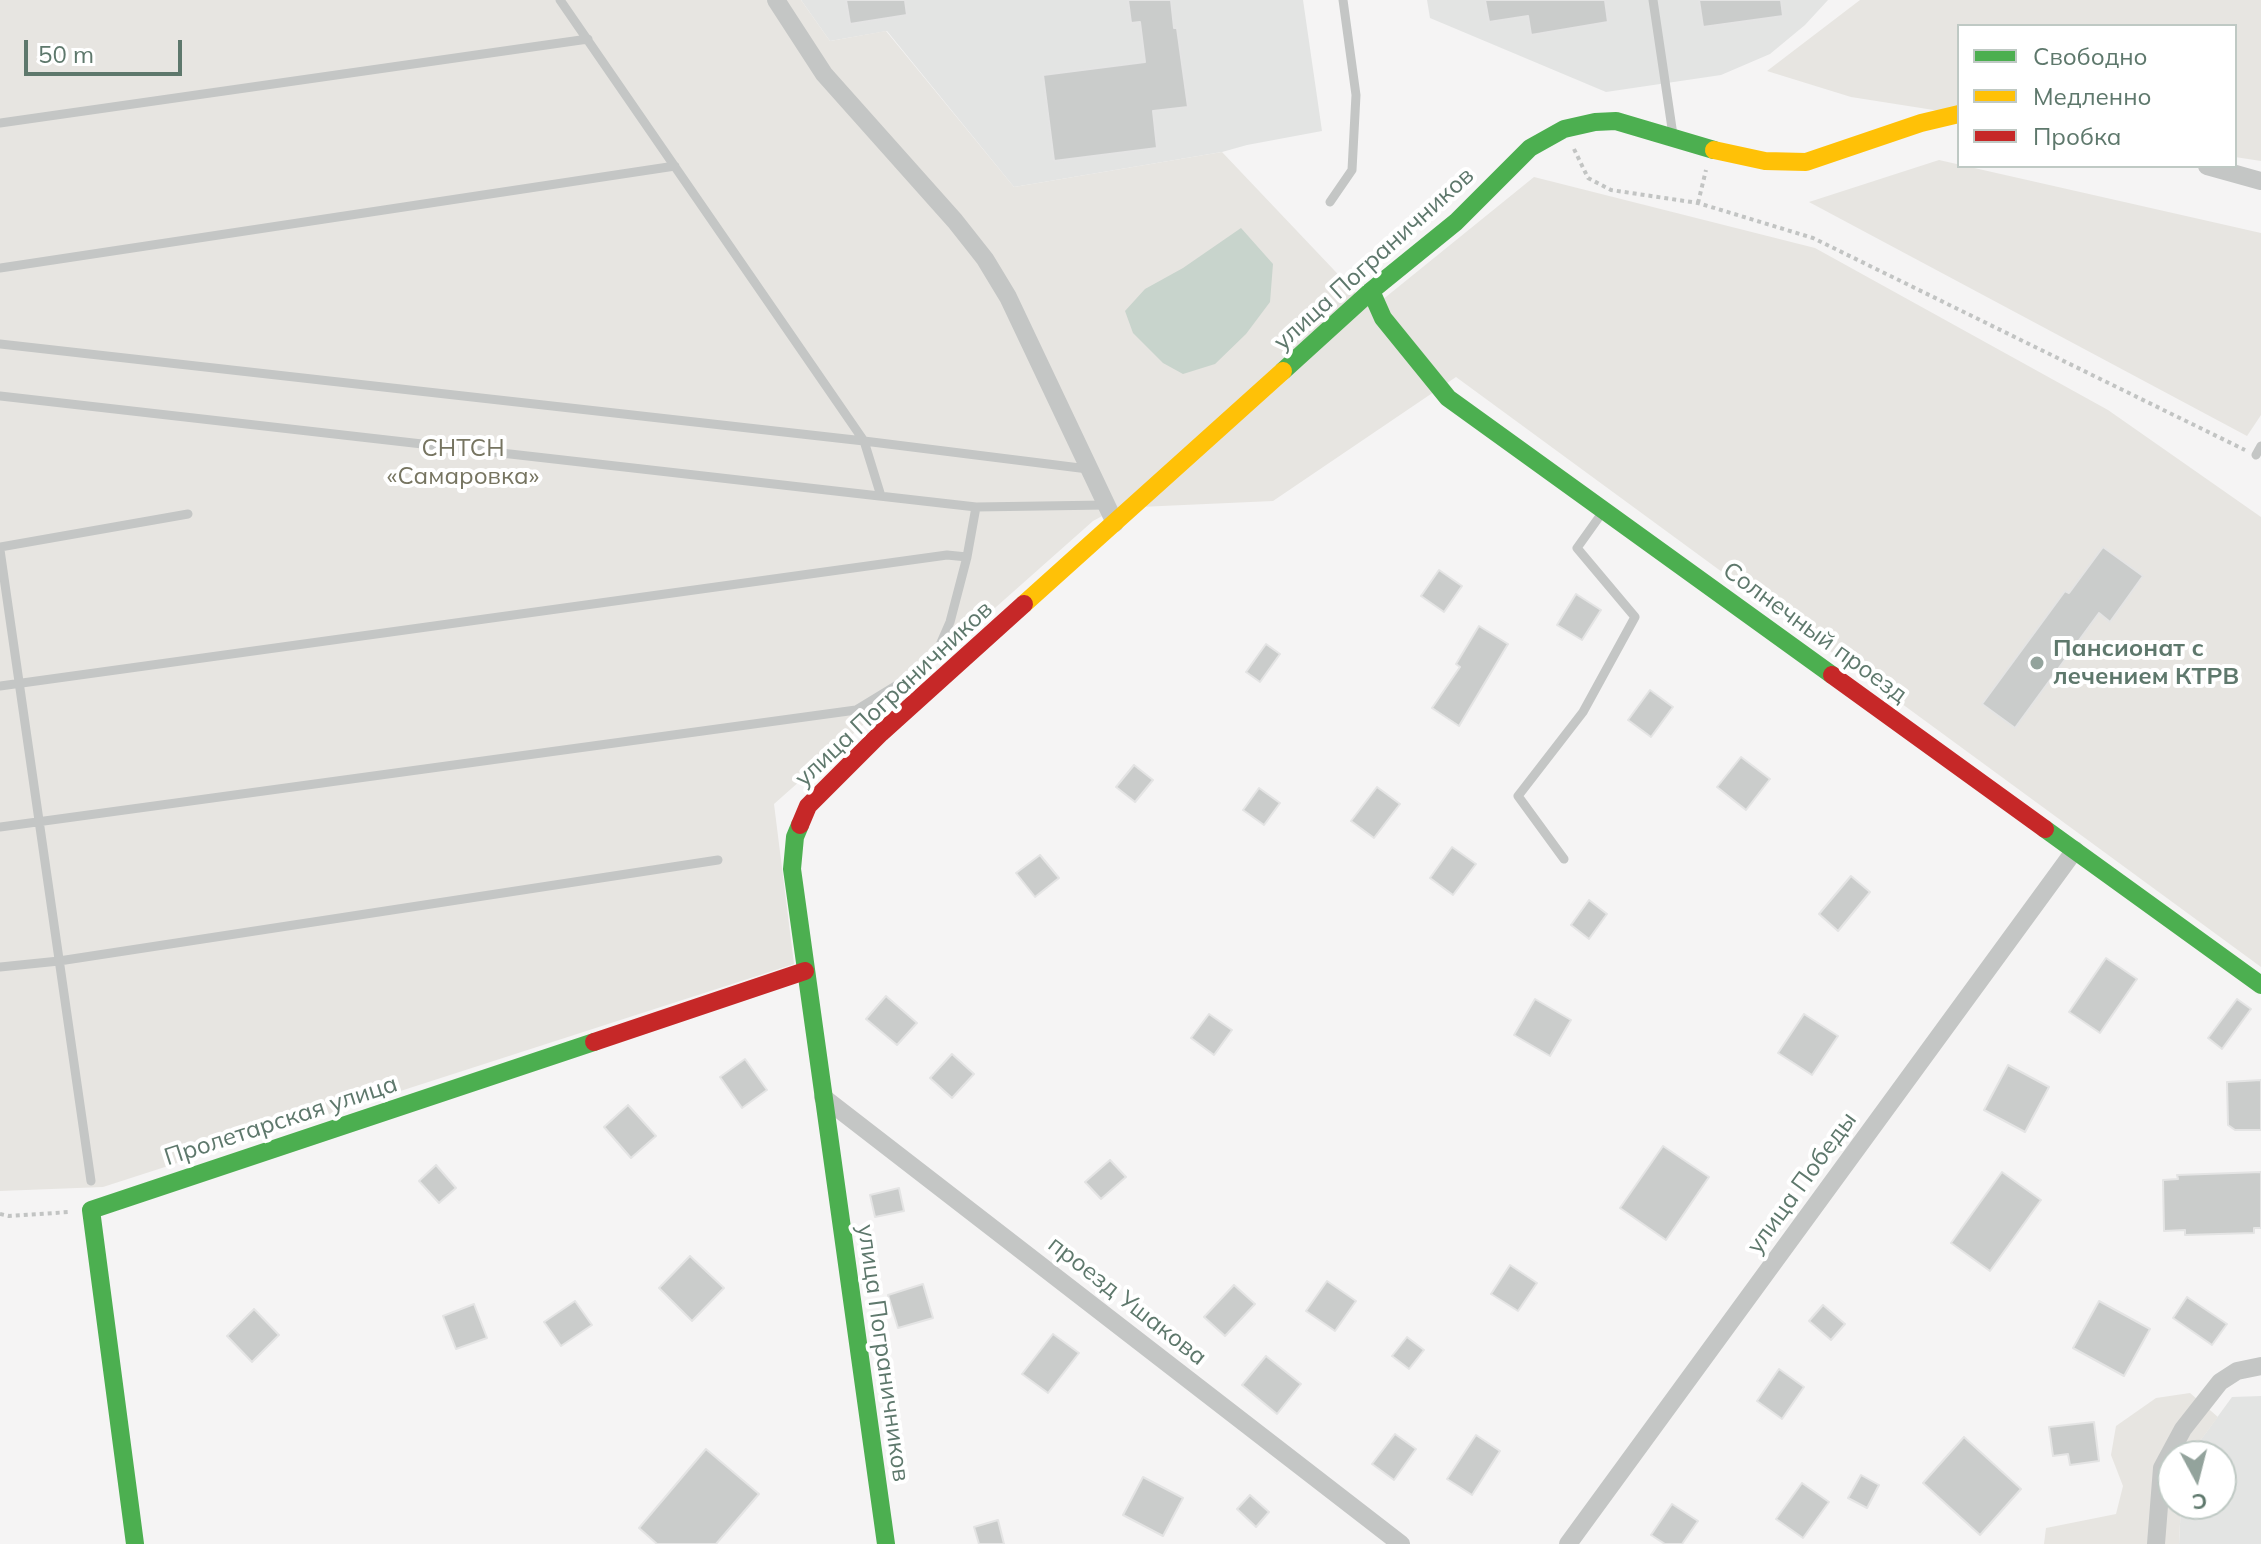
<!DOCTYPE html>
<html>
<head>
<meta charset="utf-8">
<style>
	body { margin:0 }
	#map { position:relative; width:2261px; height:1544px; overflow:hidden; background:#f5f4f4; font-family:Mulish,sans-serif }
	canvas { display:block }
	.legend { position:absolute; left:1957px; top:24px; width:280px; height:144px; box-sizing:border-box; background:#fff; border:2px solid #bfc9c4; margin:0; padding:10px 14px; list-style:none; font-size:24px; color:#5e786c }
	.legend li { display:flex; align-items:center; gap:16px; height:40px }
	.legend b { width:40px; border:2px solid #bfc9c4 }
	.north { position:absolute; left:2157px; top:1440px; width:80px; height:80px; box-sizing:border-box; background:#fff; border:2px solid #bfc9c4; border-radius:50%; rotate:173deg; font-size:22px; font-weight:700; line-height:32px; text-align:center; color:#5e786c }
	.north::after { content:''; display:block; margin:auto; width:28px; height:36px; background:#93a39c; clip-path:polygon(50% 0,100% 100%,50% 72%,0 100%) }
	.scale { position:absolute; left:24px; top:40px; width:158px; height:36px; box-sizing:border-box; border:4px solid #5e786c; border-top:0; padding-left:10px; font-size:24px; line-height:28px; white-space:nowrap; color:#5e786c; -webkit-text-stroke:6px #fff; paint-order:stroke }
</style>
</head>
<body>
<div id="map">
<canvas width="2261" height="1544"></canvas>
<ul class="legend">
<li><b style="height:10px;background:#4caf50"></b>Свободно</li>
<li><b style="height:10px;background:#ffc107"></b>Медленно</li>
<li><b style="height:10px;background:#c62828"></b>Пробка</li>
</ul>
<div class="north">С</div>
<div class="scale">50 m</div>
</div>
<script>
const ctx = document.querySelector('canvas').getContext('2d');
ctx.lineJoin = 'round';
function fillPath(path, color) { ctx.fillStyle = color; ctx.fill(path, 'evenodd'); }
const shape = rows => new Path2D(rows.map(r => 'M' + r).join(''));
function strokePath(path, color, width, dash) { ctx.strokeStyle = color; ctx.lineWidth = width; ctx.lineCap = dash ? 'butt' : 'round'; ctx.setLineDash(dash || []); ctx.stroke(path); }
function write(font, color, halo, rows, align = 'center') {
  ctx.font = font + ' Mulish,sans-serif'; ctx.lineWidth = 8; ctx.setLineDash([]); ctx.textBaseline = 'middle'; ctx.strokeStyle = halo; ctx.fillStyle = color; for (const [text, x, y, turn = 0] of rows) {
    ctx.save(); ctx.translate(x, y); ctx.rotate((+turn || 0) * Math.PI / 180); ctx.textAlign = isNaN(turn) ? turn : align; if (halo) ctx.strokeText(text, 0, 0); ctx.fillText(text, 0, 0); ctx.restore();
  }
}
fillPath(shape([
	[801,0,1303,0,1322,131,1247,145,1222,152,1014,187,887,31,830,41],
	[1427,0,1828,0,1805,25,1770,54,1721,75,1606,92,1430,18],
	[2261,1396,2261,1544,2179,1544,2181,1504,2221,1504,2221,1456,2189,1456,2232,1397]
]), '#e3e4e3');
fillPath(shape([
	[0,0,801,0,830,41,886,31,1014,187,1222,152,1371,309,1534,177,1815,248,2108,410,2261,517,2261,967,1456,377,1273,501,1117,508,1093,521,774,804,794,964,103,1187,0,1191],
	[1860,0,2261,0,2261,161,2235,157,2235,26,1959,26,1959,114,1851,97,1767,71],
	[1939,160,2261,233,2261,415,2247,436,1809,202],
	[2190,1393,2218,1417,2189,1456,2173,1456,2173,1504,2181,1504,2179,1544,2044,1544,2046,1528,2116,1514,2123,1486,2111,1455,2116,1426,2156,1398]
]), '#e7e5e1');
fillPath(shape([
	[1241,228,1273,264,1270,302,1246,334,1215,364,1183,374,1163,363,1133,333,1125,311,1145,289,1183,268]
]), '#c8d4cc');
const building = shape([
	[846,0,905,0,907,15,850,24,846,0],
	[1128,0,1171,0,1174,28,1177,28,1188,107,1153,111,1157,148,1054,161,1043,75,1145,62,1140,22,1131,23,1128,0],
	[1485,0,1605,0,1608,22,1531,35,1528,16,1489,22,1485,0],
	[1699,0,1781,0,1783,16,1703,27,1699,0],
	[2103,547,2143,576,2110,622,2099,613,2015,728,1982,704,2065,591,2069,593,2103,547],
	[1439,570,1462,586,1444,612,1421,596,1439,570],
	[1576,594,1601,610,1582,640,1557,625,1576,594],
	[1479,626,1508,644,1459,726,1432,708,1460,667,1456,664,1479,626],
	[1266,644,1280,654,1260,682,1246,672,1266,644],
	[1650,690,1673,707,1651,737,1628,720,1650,690],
	[1741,757,1770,779,1746,810,1717,787,1741,757],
	[1134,765,1153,780,1135,802,1116,787,1134,765],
	[1377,787,1400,804,1374,838,1351,821,1377,787],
	[1259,788,1280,803,1264,825,1243,810,1259,788],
	[1452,847,1476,864,1453,895,1430,878,1452,847],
	[1040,855,1059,878,1035,897,1016,873,1040,855],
	[1851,876,1870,892,1838,931,1819,914,1851,876],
	[1589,900,1607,914,1589,939,1571,925,1589,900],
	[2106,958,2137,979,2100,1033,2069,1012,2106,958],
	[886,996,917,1023,897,1045,866,1019,886,996],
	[1535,999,1571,1020,1550,1056,1514,1035,1535,999],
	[2237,999,2251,1009,2222,1049,2208,1038,2237,999],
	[1209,1014,1232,1030,1214,1055,1191,1038,1209,1014],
	[1804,1014,1838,1036,1812,1075,1778,1053,1804,1014],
	[952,1054,974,1074,952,1098,930,1078,952,1054],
	[745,1059,767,1090,742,1108,720,1077,745,1059],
	[2008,1065,2049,1087,2025,1132,1984,1110,2008,1065],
	[2261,1080,2261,1130,2235,1130,2228,1125,2227,1082,2261,1080],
	[628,1105,656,1136,631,1158,604,1127,628,1105],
	[1663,1146,1709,1177,1666,1240,1620,1208,1663,1146],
	[1110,1160,1126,1177,1101,1199,1085,1182,1110,1160],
	[436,1165,456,1188,439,1203,419,1181,436,1165],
	[2002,1172,2041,1200,1990,1271,1951,1243,2002,1172],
	[2261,1172,2261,1228,2254,1228,2254,1233,2185,1235,2185,1230,2164,1231,2163,1180,2178,1179,2177,1175,2261,1172],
	[899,1188,904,1211,875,1217,870,1195,899,1188],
	[690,1256,724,1288,692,1321,659,1288,690,1256],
	[1510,1265,1537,1283,1518,1311,1491,1294,1510,1265],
	[1327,1281,1356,1301,1335,1331,1306,1311,1327,1281],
	[923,1284,933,1318,898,1328,888,1295,923,1284],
	[1234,1285,1255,1304,1225,1336,1204,1317,1234,1285],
	[2187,1297,2227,1324,2212,1345,2173,1318,2187,1297],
	[575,1301,592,1325,561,1346,544,1322,575,1301],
	[2099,1301,2150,1329,2124,1376,2073,1348,2099,1301],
	[474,1304,487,1338,456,1349,443,1316,474,1304],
	[1823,1305,1845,1324,1831,1340,1809,1321,1823,1305],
	[254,1309,279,1335,252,1362,227,1336,254,1309],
	[1053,1334,1079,1353,1048,1393,1022,1374,1053,1334],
	[1407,1337,1424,1350,1409,1369,1392,1356,1407,1337],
	[1266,1356,1301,1384,1277,1414,1242,1385,1266,1356],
	[1779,1369,1804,1387,1782,1419,1757,1401,1779,1369],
	[2094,1422,2099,1461,2070,1465,2068,1454,2053,1456,2049,1427,2094,1422],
	[1395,1434,1416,1449,1394,1480,1372,1464,1395,1434],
	[1476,1435,1500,1451,1472,1495,1447,1479,1476,1435],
	[1964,1437,2021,1489,1980,1535,1923,1483,1964,1437],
	[706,1449,759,1494,716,1544,657,1544,639,1528,706,1449],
	[1861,1475,1879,1485,1867,1508,1848,1498,1861,1475],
	[1143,1477,1183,1498,1163,1536,1123,1515,1143,1477],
	[1802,1483,1829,1502,1803,1538,1776,1519,1802,1483],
	[1250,1495,1269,1512,1256,1527,1237,1509,1250,1495],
	[1672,1504,1698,1521,1682,1544,1665,1544,1651,1535,1672,1504],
	[998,1520,1004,1544,979,1544,974,1527,998,1520]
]);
fillPath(building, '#cacccb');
strokePath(building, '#e4e4e4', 2);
strokePath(shape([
	[1574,149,1588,178,1611,190,1698,203,1813,238,2245,450],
	[1698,203,1706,170],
	[0,1214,9,1216,69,1212]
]), '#c2c4c3', 4, [4, 4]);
strokePath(shape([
	[560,0,864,441,881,496],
	[1653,0,1673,135],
	[0,123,588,39],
	[1330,202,1352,170,1356,95,1343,0],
	[0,268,675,166],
	[0,344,864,441,1088,469],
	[0,396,976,507,1106,505],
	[2256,455,2261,446],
	[0,547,188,514],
	[0,550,91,1181],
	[0,686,947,555,967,557],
	[856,710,897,685,936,654,950,622,967,557,976,507],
	[0,827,856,710,879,732],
	[1564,859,1518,796,1583,712,1635,617,1577,548,1602,513],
	[0,967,59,961,718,860]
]), '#c4c6c5', 9);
strokePath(shape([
	[776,0,824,74,955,221,985,259,1008,297,1115,523],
	[2207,166,2261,181],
	[823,1097,1401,1544],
	[1568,1544,2075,850],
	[2156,1544,2162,1468,2183,1429,2220,1382,2237,1371,2261,1366]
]), '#c4c6c5', 18);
strokePath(shape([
	[1371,291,1383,318,1448,398,1832,675],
	[1283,371,1371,291,1456,222,1530,148,1564,129,1595,122,1616,121,1714,150],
	[800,825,795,837,792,869,886,1544],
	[2045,829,2261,985],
	[135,1544,91,1210,594,1042]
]), '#4caf50', 18);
strokePath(shape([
	[1714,150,1765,161,1806,162,1921,123,1959,114],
	[1024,604,1283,371]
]), '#ffc107', 18);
strokePath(shape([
	[1832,675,2045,829],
	[800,825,808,806,881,733,1024,604],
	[594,1042,805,971]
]), '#c62828', 18);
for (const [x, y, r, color] of [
	[2037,663,8,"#93a39c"]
]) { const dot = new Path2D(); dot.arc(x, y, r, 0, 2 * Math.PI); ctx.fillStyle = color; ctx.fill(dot); strokePath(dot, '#fff', 3); }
write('24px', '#5e786c', '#fff', [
	["улица Пограничников",1374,259,-42],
	["Солнечный проезд",1815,633,36],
	["улица Пограничников",894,694,-43],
	["Пролетарская улица",281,1121,-18],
	["улица Победы",1802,1183,-54],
	["проезд Ушакова",1127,1301,38],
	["улица Пограничников",883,1353,82]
]);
write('24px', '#767460', '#fff', [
	["СНТСН",463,449],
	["«Самаровка»",463,477]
]);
write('bold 24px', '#5e786c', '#fff', [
	["Пансионат с",2053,649],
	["лечением КТРВ",2053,677]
], 'left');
</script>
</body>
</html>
